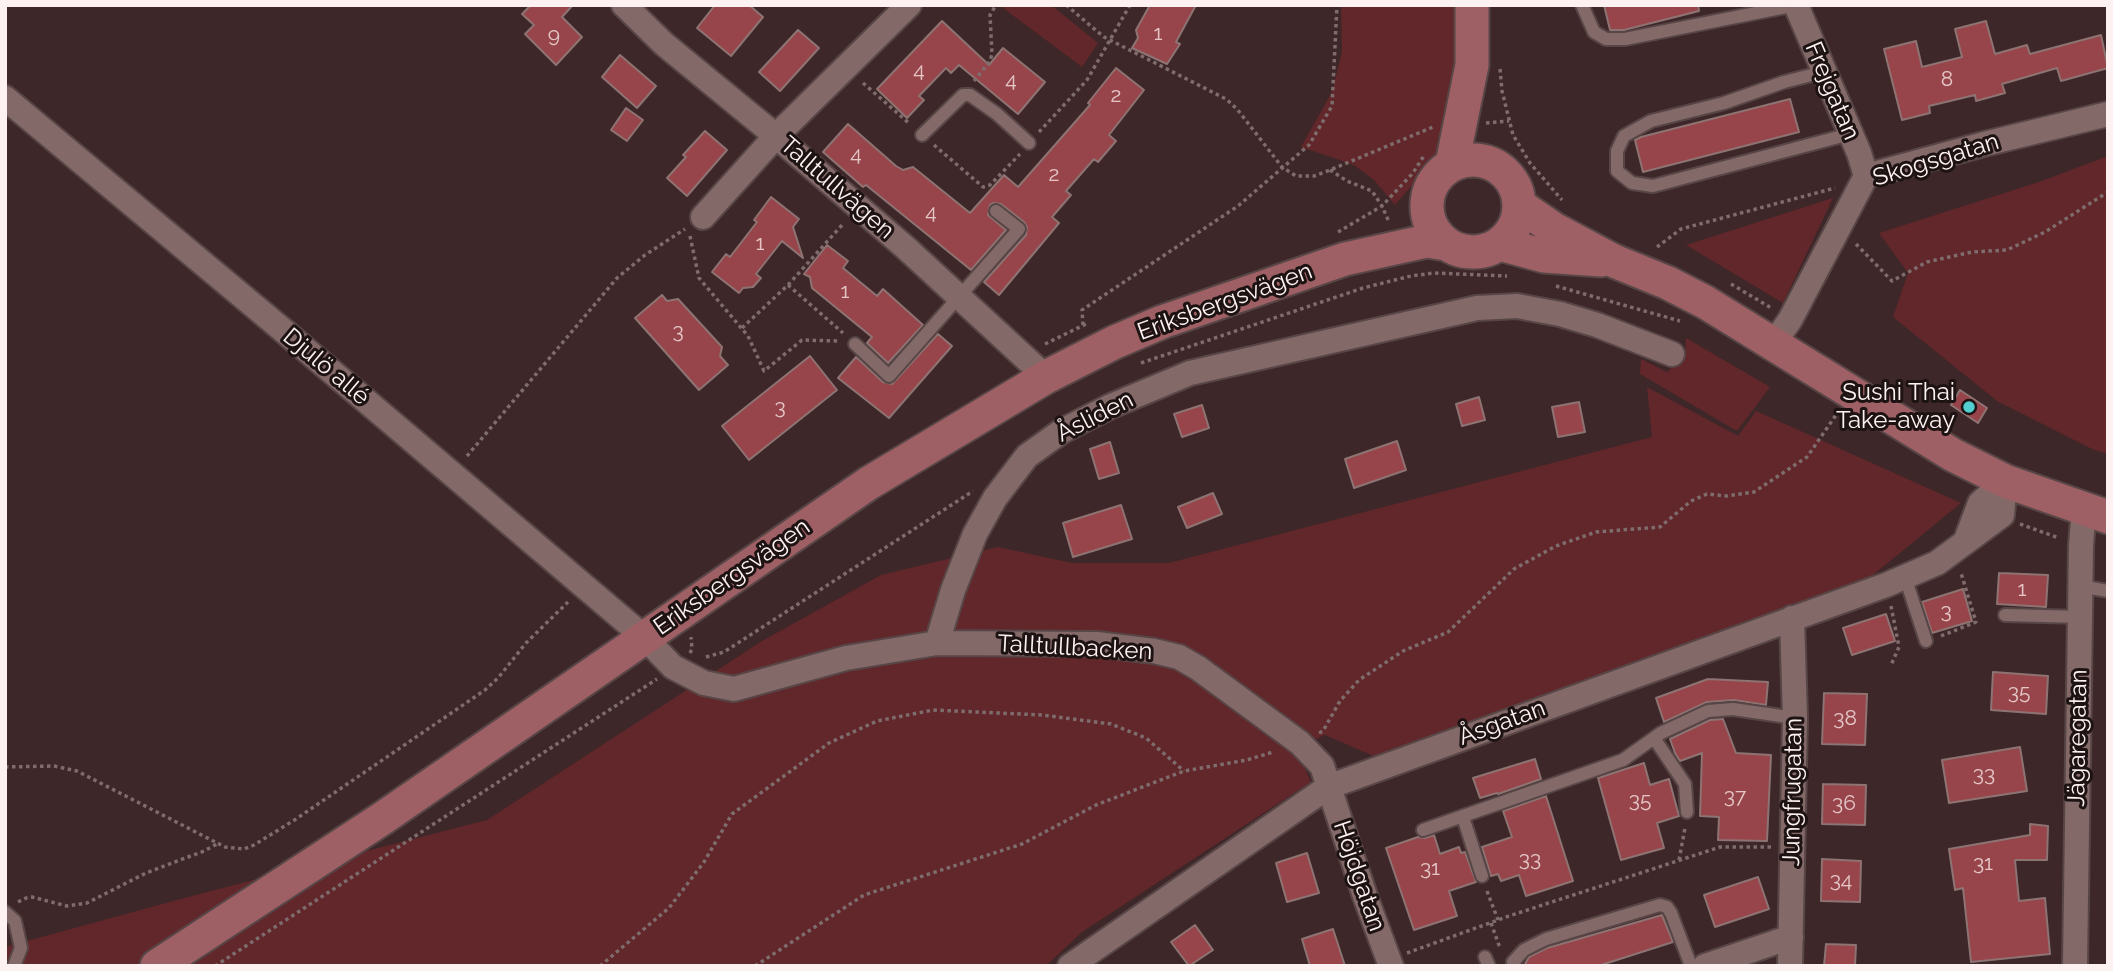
<!DOCTYPE html>
<html>
<head>
<meta charset="utf-8">
<style>
	body { margin:0 }
	#map { position:relative; width:2113px; height:971px; overflow:hidden; background:#3e2728; font-family:Raleway,sans-serif }
	canvas { display:block }
	.frame { position:absolute; inset:0; border:7px solid #fef1f1; pointer-events:none }
</style>
</head>
<body>
<div id="map">
<canvas width="2113" height="971"></canvas>
<div class="frame"></div>
</div>
<script>
const ctx = document.querySelector('canvas').getContext('2d');
ctx.lineJoin = 'round';
function fillPath(path, color) { ctx.fillStyle = color; ctx.fill(path, 'evenodd'); }
const shape = rows => new Path2D(rows.map(r => 'M' + r).join(''));
function strokePath(path, color, width, dash) { ctx.strokeStyle = color; ctx.lineWidth = width; ctx.lineCap = dash ? 'butt' : 'round'; ctx.setLineDash(dash || []); ctx.stroke(path); }
function write(font, color, halo, rows, align = 'center') {
  ctx.font = font + ' Raleway,sans-serif'; ctx.lineWidth = 6; ctx.setLineDash([]); ctx.textBaseline = 'middle'; ctx.strokeStyle = halo; ctx.fillStyle = color; for (const [text, x, y, turn = 0] of rows) {
    ctx.save(); ctx.translate(x, y); ctx.rotate((+turn || 0) * Math.PI / 180); ctx.textAlign = isNaN(turn) ? turn : align; if (halo) ctx.strokeText(text, 0, 0); ctx.fillText(text, 0, 0); ctx.restore();
  }
}
fillPath(shape([
	[999,5,1051,5,1098,43,1082,67],
	[1341,5,1455,5,1457,100,1439,154,1395,205,1374,180,1354,165,1301,147,1332,92,1342,52],
	[2108,156,2108,454,2092,449,1997,401,1893,317,1908,273,1879,233,2039,182],
	[1833,198,1783,303,1686,245],
	[1686,338,1770,387,1737,431,1640,374,1641,359,1667,372,1685,357],
	[1647,387,1738,436,1756,411,1961,503,1873,575,1378,758,1325,735,1296,748,1311,782,1082,932,1046,966,5,966,5,947,188,897,487,820,762,641,881,575,998,547,1072,563,1169,563,1652,437]
]), '#61272b');
const building = shape([
	[531,5,573,5,562,17,582,37,556,65,525,34,534,25,522,14,531,5],
	[715,5,749,5,763,17,731,56,697,28,715,5],
	[1150,5,1196,5,1176,42,1180,44,1167,64,1132,48,1138,38,1136,30,1150,5],
	[1604,5,1698,5,1699,11,1624,30,1610,30,1604,5],
	[942,21,989,65,1003,48,1045,82,1018,114,959,65,951,73,946,68,919,96,924,100,907,118,877,89,942,21],
	[1986,21,1995,54,2027,45,2030,54,2101,35,2108,68,2061,81,2057,68,2002,84,2005,93,1976,101,1975,95,1929,106,1930,113,1902,120,1884,49,1916,41,1922,67,1962,57,1955,29,1986,21],
	[798,30,819,48,780,91,759,72,798,30],
	[620,55,656,86,637,108,602,77,620,55],
	[1116,68,1144,90,1109,135,1116,141,1098,162,1094,159,1066,191,1071,195,1052,217,1059,223,999,295,984,282,1026,235,1027,227,1024,222,1001,204,993,203,990,205,988,215,1006,230,971,270,866,185,863,187,823,152,848,124,896,166,903,170,913,167,970,213,1004,175,1018,187,1090,105,1088,103,1116,68],
	[1790,99,1799,132,1643,172,1635,140,1641,137,1790,99],
	[626,108,643,120,627,141,611,130,626,108],
	[705,131,727,150,687,196,667,178,686,157,683,155,705,131],
	[771,197,799,219,793,227,803,258,782,241,756,274,761,278,753,287,743,288,739,293,712,272,726,254,730,257,757,222,754,220,771,197],
	[827,245,848,261,843,268,877,296,883,289,923,325,888,363,867,343,872,337,812,288,810,277,804,274,827,245],
	[662,295,667,301,678,299,722,347,720,356,728,365,699,390,635,318,662,295],
	[938,334,952,346,889,418,838,378,856,357,883,382,892,384,938,334],
	[810,356,837,390,749,460,722,426,810,356],
	[1960,390,1987,408,1978,423,1951,405,1960,390],
	[1479,397,1485,420,1462,426,1456,404,1479,397],
	[1579,402,1585,432,1558,437,1552,407,1579,402],
	[1202,405,1209,428,1182,437,1174,414,1202,405],
	[1397,441,1406,470,1354,488,1345,459,1397,441],
	[1110,442,1119,473,1099,479,1090,449,1110,442],
	[1213,493,1222,514,1187,528,1178,507,1213,493],
	[1121,505,1132,539,1073,557,1063,523,1121,505],
	[1999,573,2048,575,2046,607,1997,604,1999,573],
	[1963,589,1972,621,1932,633,1922,602,1963,589],
	[1886,614,1895,641,1852,655,1843,628,1886,614],
	[1993,672,2048,676,2046,714,1991,710,1993,672],
	[1708,679,1768,682,1766,705,1734,700,1707,702,1664,722,1656,698,1708,679],
	[1824,693,1867,694,1865,745,1822,744,1824,693],
	[1723,719,1736,753,1771,755,1767,841,1718,840,1719,817,1700,816,1702,753,1680,761,1675,753,1670,739,1710,720,1723,719],
	[2020,747,2027,791,1949,803,1942,760,2020,747],
	[1535,759,1541,779,1498,794,1497,793,1480,798,1473,778,1535,759],
	[1644,763,1650,785,1669,779,1679,816,1657,823,1664,848,1621,860,1598,778,1644,763],
	[1823,784,1866,785,1865,825,1822,824,1823,784],
	[1546,796,1573,881,1526,896,1519,875,1501,881,1498,874,1491,876,1482,847,1512,837,1503,811,1546,796],
	[2030,824,2048,826,2047,860,2015,860,2019,901,2045,898,2050,954,1971,962,1963,888,1955,890,1949,849,2030,835,2030,824],
	[1434,835,1440,854,1459,847,1461,853,1465,852,1476,882,1449,891,1457,916,1414,930,1386,848,1418,837,1425,838,1434,835],
	[1307,853,1319,893,1287,902,1276,863,1307,853],
	[1822,859,1861,861,1860,902,1821,901,1822,859],
	[1758,877,1769,909,1715,927,1704,895,1758,877],
	[1662,915,1673,942,1598,966,1524,966,1529,957,1547,948,1662,915],
	[1195,925,1213,950,1189,966,1171,942,1195,925],
	[1333,929,1345,966,1310,966,1302,939,1333,929],
	[1826,944,1856,945,1855,966,1824,966,1826,944]
]);
fillPath(building, '#97454a');
strokePath(building, '#8e7373', 2);
const service = shape([
	[1582,5,1594,32,1606,39,1625,39,1796,5],
	[1823,72,1784,82,1724,103,1651,121,1624,136,1617,151,1617,171,1632,183,1653,186,1850,134],
	[922,135,963,95,970,95,997,114,1029,143],
	[855,344,889,376,1019,229,996,211],
	[1905,577,1926,641],
	[2080,586,2108,591],
	[2005,615,2080,617],
	[1654,738,1685,784,1687,812],
	[1463,817,1482,876],
	[1423,830,1623,760,1661,733,1708,711,1733,709,1795,718],
	[5,912,15,921,21,948,14,966],
	[1485,957,1489,966],
	[1515,966,1513,962,1524,950,1546,939,1660,905,1667,907,1671,913,1691,966]
]);
const minor = shape([
	[624,5,664,44,776,136,906,248,1046,377],
	[1796,5,1859,153,1866,176],
	[5,98,278,326,644,637,673,667,704,683,734,689,846,658,937,643,1097,644,1154,651,1179,657,1198,668,1300,743,1322,766,1365,896,1391,966],
	[703,217,776,136,909,5],
	[1773,344,1790,320,1866,176,1984,144,2108,114],
	[1966,540,1980,503,2005,481],
	[937,643,953,590,975,534,995,498,1027,456,1062,431,1111,406,1190,373,1477,308,1517,306,1560,314,1597,325,1672,354],
	[1070,966,1328,787,1886,585,1937,563,2002,515,2005,481],
	[1705,966,1791,937],
	[1790,966,1795,718,1792,618],
	[2075,966,2081,545,2084,509]
]);
const secondary = shape([
	'1427 206a46 46 0 1 1 92 0a46 46 0 1 1-92 0Z',
	[1452,164,1472,65,1472,5],
	[1519,205,1554,229,1614,261,1668,283,1705,302,1953,455,2005,481,2108,517],
	[1500,244,1544,256,1601,260],
	[157,966,383,818,869,483,1046,377,1115,342,1162,322,1345,259,1427,241,1446,244]
]);
strokePath(service, '#584647', 16);
strokePath(minor, '#584647', 28);
strokePath(secondary, '#584647', 37);
strokePath(shape([
	[1066,5,1104,37,1226,99,1237,109,1282,167,1296,176,1314,176,1330,170,1433,127],
	[1500,69,1502,91,1513,135,1530,163,1562,200],
	[974,81,990,61,992,54,990,15,996,5],
	[863,83,910,124],
	[1486,123,1509,121],
	[1039,132,1087,80,1130,5],
	[934,145,983,187,990,185,1020,154],
	[1330,170,1347,181,1372,191,1382,206,1389,222],
	[1338,232,1382,206,1413,173,1425,154],
	[690,236,699,278,748,336,764,371,802,340,839,341],
	[1856,244,1892,281,1927,262,1972,252,2007,250,2045,232,2108,192],
	[1657,247,1681,229,1835,188],
	[1731,284,1773,309],
	[788,285,843,333],
	[1556,286,1680,321],
	[1083,325,1082,310,1238,206,1309,145,1332,106,1337,5],
	[742,328,788,285,843,224],
	[1045,344,1088,323],
	[1141,363,1363,288,1411,276,1434,273,1507,276],
	[467,456,617,278,645,255,685,229],
	[2020,524,2059,538],
	[1891,606,1899,647,1891,665],
	[1941,636,1976,622,1961,573],
	[690,653,692,649,691,637],
	[706,657,724,652,973,491],
	[1319,733,1323,731,1340,701,1359,680,1403,651,1448,632,1514,569,1556,546,1596,532,1660,527,1691,501,1707,494,1727,496,1754,492,1807,457,1836,415],
	[5,767,54,766,77,771,225,847,244,849,254,845,296,819,485,690,498,678,526,643,568,602],
	[1679,860,1685,828],
	[1487,891,1498,920],
	[18,902,26,898,32,897,67,906,87,903,146,873,204,851,217,844],
	[1491,923,1500,948],
	[1407,953,1509,916,1720,847,1771,847],
	[215,966,657,679],
	[600,966,669,908,704,862,732,814,829,743,877,721,933,710,1042,715,1111,724,1146,738,1184,771],
	[755,966,864,895,1022,844,1096,805,1184,771,1247,760,1273,752]
]), '#7f6c6c', 3.5, [3.5, 3.5]);
strokePath(service, '#846969', 12);
strokePath(minor, '#846969', 24);
strokePath(secondary, '#9e6064', 33);
for (const [x, y, r, color] of [
	[1969,407,7,"#52cdd0"]
]) { const dot = new Path2D(); dot.arc(x, y, r, 0, 2 * Math.PI); ctx.fillStyle = color; ctx.fill(dot); strokePath(dot, '#1e1313', 2.5); }
write('21px', '#e4c6c7', null, [
	["1",1158,34],
	["9",554,36],
	["4",919,71],
	["8",1947,80],
	["4",1011,81],
	["2",1116,96],
	["4",856,155],
	["2",1054,175],
	["4",931,213],
	["1",760,244],
	["1",845,292],
	["3",678,332],
	["3",780,408],
	["1",2022,590],
	["3",1946,612],
	["35",2019,693],
	["38",1845,719],
	["33",1984,775],
	["37",1735,797],
	["35",1640,801],
	["36",1844,804],
	["33",1530,860],
	["31",1983,864],
	["31",1430,869],
	["34",1841,881]
]);
write('24px', '#fef1f1', '#1e1313', [
	["Frejgatan",1832,91,67],
	["Skogsgatan",1936,160,-17],
	["Talltullvägen",837,188,41],
	["Eriksbergsvägen",1225,302,-20],
	["Djulö allé",326,367,40],
	["Åsliden",1095,417,-27],
	["Eriksbergsvägen",732,577,-35],
	["Talltullbacken",1075,648,3],
	["Åsgatan",1502,723,-20],
	["Jägaregatan",2078,738,-89],
	["Jungfrugatan",1793,792,-89],
	["Höjdgatan",1359,876,71]
]);
write('24px', '#fef1f1', '#1e1313', [
	["Sushi Thai",1955,393],
	["Take-away",1955,421]
], 'right');
</script>
</body>
</html>
